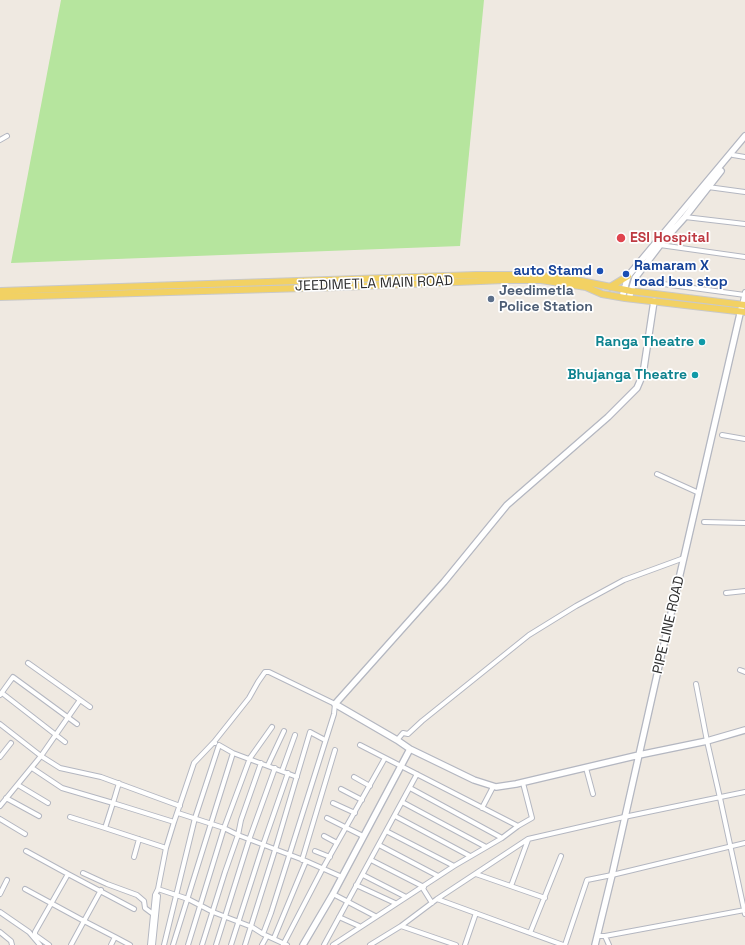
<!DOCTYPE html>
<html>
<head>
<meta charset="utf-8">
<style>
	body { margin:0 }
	canvas { display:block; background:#efe9e1 }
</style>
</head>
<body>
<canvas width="745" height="945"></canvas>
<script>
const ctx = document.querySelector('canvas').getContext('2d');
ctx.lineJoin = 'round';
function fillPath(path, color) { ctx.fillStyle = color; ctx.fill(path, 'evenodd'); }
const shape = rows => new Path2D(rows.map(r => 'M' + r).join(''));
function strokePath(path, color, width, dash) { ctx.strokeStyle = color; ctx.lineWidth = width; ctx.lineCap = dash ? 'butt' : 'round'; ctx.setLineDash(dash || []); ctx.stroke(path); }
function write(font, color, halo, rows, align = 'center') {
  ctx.font = font + ' "Space Grotesk",sans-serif'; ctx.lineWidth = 3.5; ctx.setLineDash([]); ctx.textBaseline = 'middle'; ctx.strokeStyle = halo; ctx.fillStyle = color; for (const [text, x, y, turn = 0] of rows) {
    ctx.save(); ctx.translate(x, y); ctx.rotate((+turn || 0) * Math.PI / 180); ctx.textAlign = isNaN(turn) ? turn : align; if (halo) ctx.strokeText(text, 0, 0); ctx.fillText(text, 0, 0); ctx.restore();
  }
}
fillPath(shape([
	[61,0,484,0,460,246,11,263]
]), '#b6e59e');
const street = shape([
	[0,140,7,136],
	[733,155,745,157],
	[708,187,745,192],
	[685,217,745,224],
	[660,245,745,257],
	[634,280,745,295],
	[742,305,745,292],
	[722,435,745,439],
	[657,474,699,493],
	[704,522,745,523],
	[726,593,745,591],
	[28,663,90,707],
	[740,670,745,672],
	[696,684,707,741,720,798,745,914],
	[2,693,65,742],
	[0,695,13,677,77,724],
	[0,724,41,756,60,768,101,777,180,806],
	[397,740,403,733,408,734,422,721,529,635,576,606,624,580,684,558],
	[214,742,249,698,258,682,265,672,269,672,335,704,334,714,271,913,263,934],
	[360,745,518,826],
	[0,757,11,743],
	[268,765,284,731],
	[32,768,62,788,113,803,105,828,166,848],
	[586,768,593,794],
	[282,771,295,735],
	[354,777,370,786],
	[119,783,113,803,174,822],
	[18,785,48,803],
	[410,788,502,838],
	[341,789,362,800],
	[6,798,39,816],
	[402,802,486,847],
	[333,803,355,813],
	[0,806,41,756,80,700],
	[482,808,493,787],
	[178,813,224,828,238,835,306,861,342,877],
	[395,816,470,856],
	[70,817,105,828],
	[327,818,363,836],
	[0,819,25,834],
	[386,831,454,866],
	[324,836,337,843],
	[379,845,438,876],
	[26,851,68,874],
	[315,851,330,857],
	[134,857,139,839],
	[302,860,335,750],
	[371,860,424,887],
	[83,873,107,884,137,895,144,901,145,908,153,914],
	[476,874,545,898],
	[363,875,406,897],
	[356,885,395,903],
	[511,886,528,840],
	[422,887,432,903],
	[25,889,84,921,101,890],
	[158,889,188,899,213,912,252,927,263,934,287,945],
	[0,894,7,880],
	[333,894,375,916],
	[437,899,563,945],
	[0,912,29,932,40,945],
	[339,917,359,926],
	[401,926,456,945],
	[0,932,11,941,12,945],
	[530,933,561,856],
	[597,936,605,936,745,910],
	[605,936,609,945],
	[115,937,130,945],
	[274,938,306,861],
	[49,945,35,935,35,932,68,874,134,909],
	[71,945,84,921,115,937,111,945],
	[150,945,155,895,158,889,166,848,174,822,194,763,214,742,215,743],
	[153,945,158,896],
	[164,945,195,818,219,745,233,753,297,777],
	[173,945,233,753],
	[188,945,224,828,250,758,272,727],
	[202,945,225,872,238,835,241,820,261,763],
	[216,945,249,840,275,768],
	[231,945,263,845,288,773],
	[245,945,275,850,310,732,325,740],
	[262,945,267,936],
	[283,945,323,868,385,758],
	[324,945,417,774],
	[333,945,454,866,502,838,518,826,532,818,523,783],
	[370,945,401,926,437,899,528,839,624,817,745,792],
	[465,945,476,913],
	[565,945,587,880,612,875,745,843]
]);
const secondary = shape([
	[623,294,628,276,745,136],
	[630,295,635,278,660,245,685,217,721,171],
	[410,749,474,780,496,787,516,784,639,755,707,741,745,730],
	[303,945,333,894,410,749,397,740,335,704,444,582,507,505,608,417,637,388,643,374,654,301],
	[595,945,612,875,661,657,742,305]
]);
const primary = shape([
	[610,287,628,276],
	[0,291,476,275,533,275,566,278,631,291,745,305],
	[0,297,339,287,504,280,541,280,586,287,602,294,625,298,745,312]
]);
strokePath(street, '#b4b7c1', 6);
strokePath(secondary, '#b4b7c1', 8);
strokePath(primary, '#c9c9c9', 8);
strokePath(street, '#fff', 4);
strokePath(secondary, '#fff', 5.5);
strokePath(primary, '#f2d163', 6);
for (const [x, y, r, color] of [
	[621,238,5,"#e0444e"],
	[600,271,4,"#1a4fb4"],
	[626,274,4,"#1a4fb4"],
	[491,299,4,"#5c6f8a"],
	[702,342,4,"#0f9aa8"],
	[695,375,4,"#0f9aa8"]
]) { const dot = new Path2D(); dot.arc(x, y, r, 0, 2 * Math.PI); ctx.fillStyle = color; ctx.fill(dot); strokePath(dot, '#fff', 1.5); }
write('bold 14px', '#be3a42', '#fff', [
	["ESI Hospital",630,238]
], 'left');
write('bold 14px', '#164399', '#fff', [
	["Ramaram X",634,266],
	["road bus stop",634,282],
	["auto Stamd",592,271,"right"]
], 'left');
write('14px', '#2e2e2e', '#fff', [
	["JEEDIMETLA MAIN ROAD",374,284,-2],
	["PIPE LINE ROAD",669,625,-77]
]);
write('bold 14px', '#4e5e75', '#fff', [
	["Jeedimetla",499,291],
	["Police Station",499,307]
], 'left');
write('bold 14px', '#0d838f', '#fff', [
	["Ranga Theatre",694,342],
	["Bhujanga Theatre",687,375]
], 'right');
</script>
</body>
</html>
